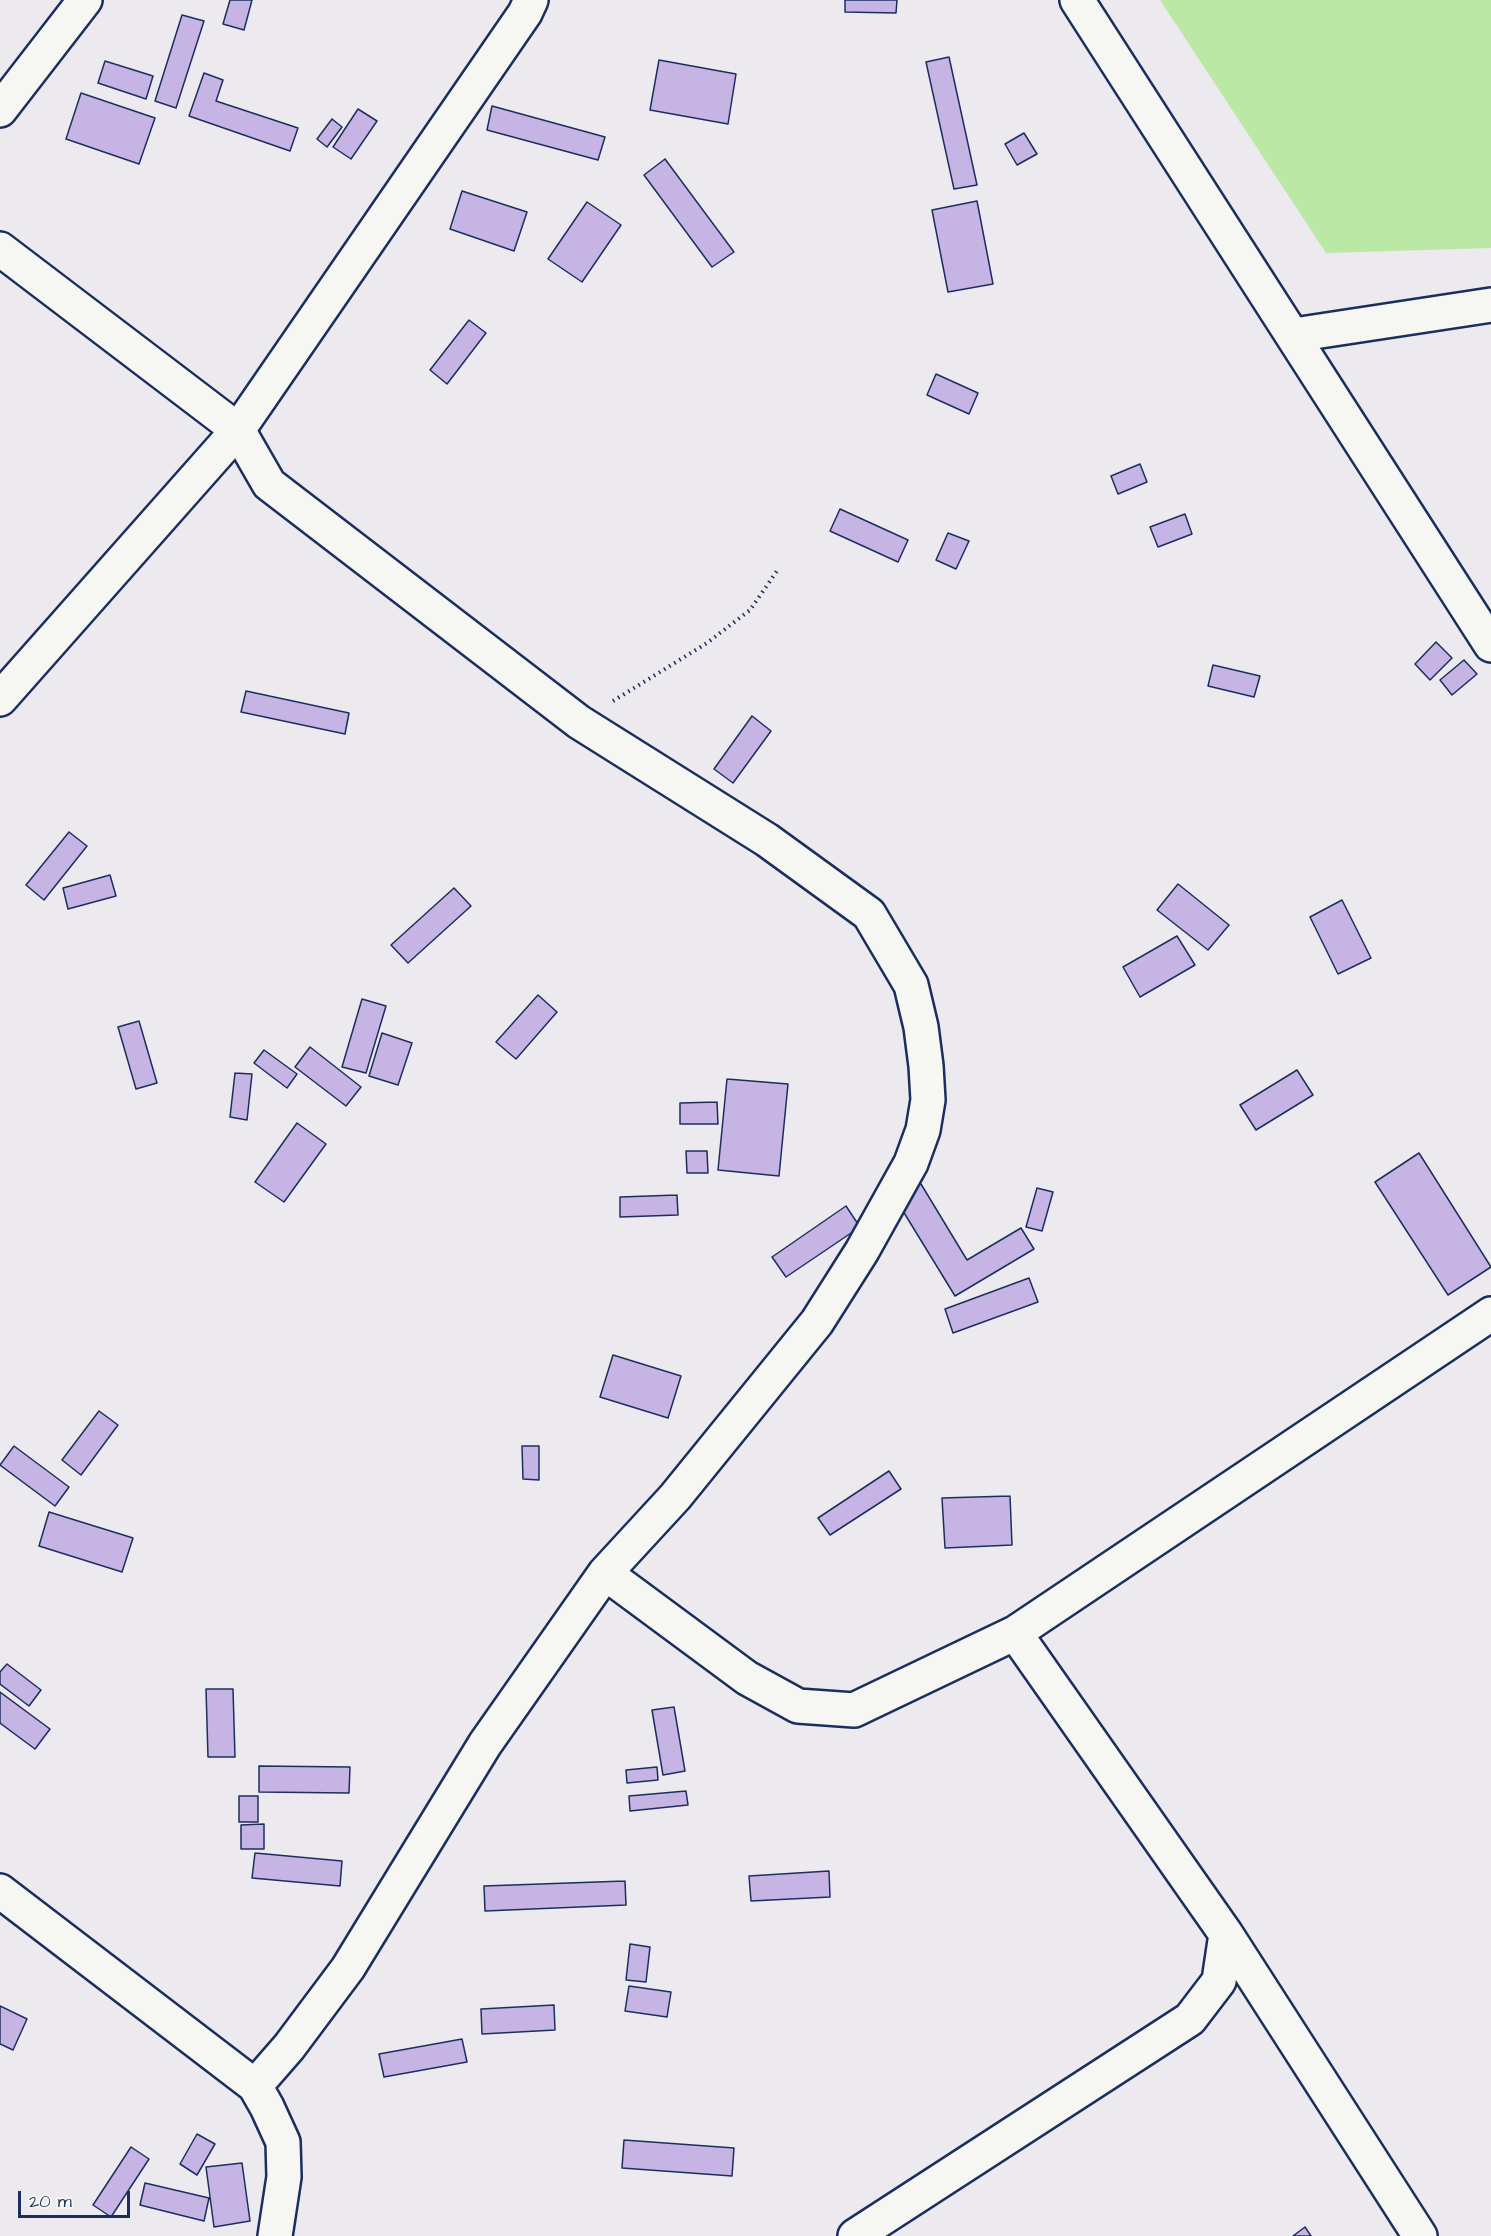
<!DOCTYPE html>
<html>
<head>
<meta charset="utf-8">
<style>
	body { margin:0 }
	#map { position:relative; width:1491px; height:2236px; overflow:hidden; background:#ece9ef; font-family:"Architects Daughter",sans-serif }
	canvas { display:block }
	.scale { position:absolute; left:18px; top:2191px; width:112px; height:27px; box-sizing:border-box; border:3px solid #1b2f5e; border-top:0; padding-left:8px; font-size:18px; line-height:21px; white-space:nowrap; color:#1b2f5e; -webkit-text-stroke:4px #f6f6f2; paint-order:stroke }
</style>
</head>
<body>
<div id="map">
<canvas width="1491" height="2236"></canvas>
<div class="scale">20 m</div>
</div>
<script>
const ctx = document.querySelector('canvas').getContext('2d');
ctx.lineJoin = 'round';
function fillPath(path, color) { ctx.fillStyle = color; ctx.fill(path, 'evenodd'); }
const shape = rows => new Path2D(rows.map(r => 'M' + r).join(''));
function strokePath(path, color, width, dash) { ctx.strokeStyle = color; ctx.lineWidth = width; ctx.lineCap = dash ? 'butt' : 'round'; ctx.setLineDash(dash || []); ctx.stroke(path); }
fillPath(shape([
	[1160,0,1491,0,1491,248,1326,253]
]), '#bce8a5');
const building = shape([
	[230,0,252,0,244,30,223,24,230,0],
	[845,0,897,0,896,13,845,12,845,0],
	[182,15,204,21,176,108,155,101,182,15],
	[949,57,977,185,954,189,926,62,949,57],
	[659,60,736,74,728,124,650,110,659,60],
	[105,61,153,76,146,99,98,83,105,61],
	[204,73,223,80,216,101,298,128,290,151,189,116,204,73],
	[81,93,155,118,139,164,66,139,81,93],
	[492,106,605,137,598,160,487,130,492,106],
	[358,109,377,121,351,159,333,147,358,109],
	[332,119,342,127,327,147,317,139,332,119],
	[1024,133,1037,154,1017,165,1005,144,1024,133],
	[665,159,734,252,712,267,644,175,665,159],
	[462,191,527,212,514,251,450,229,462,191],
	[977,201,993,284,948,292,932,210,977,201],
	[587,202,621,225,582,282,548,259,587,202],
	[469,320,486,333,447,384,430,370,469,320],
	[936,374,978,393,969,414,927,395,936,374],
	[1140,464,1147,482,1118,494,1111,476,1140,464],
	[840,509,908,540,898,562,830,531,840,509],
	[1185,514,1192,534,1158,547,1150,527,1185,514],
	[948,533,969,541,956,569,936,560,948,533],
	[1436,642,1452,658,1430,680,1415,664,1436,642],
	[1464,660,1477,674,1452,695,1440,680,1464,660],
	[1213,665,1260,676,1254,697,1208,686,1213,665],
	[246,691,349,713,345,734,241,712,246,691],
	[752,716,771,731,733,783,714,769,752,716],
	[69,832,87,846,44,900,26,885,69,832],
	[110,875,116,896,68,909,63,888,110,875],
	[1178,884,1229,925,1208,950,1157,910,1178,884],
	[454,888,471,906,408,963,391,945,454,888],
	[1342,900,1371,958,1338,974,1310,917,1342,900],
	[1177,936,1195,965,1140,997,1123,967,1177,936],
	[538,995,557,1012,516,1059,496,1042,538,995],
	[362,999,386,1006,366,1073,342,1067,362,999],
	[139,1021,157,1083,136,1089,118,1027,139,1021],
	[382,1033,412,1043,398,1085,369,1076,382,1033],
	[310,1047,361,1087,346,1106,295,1067,310,1047],
	[264,1050,297,1074,287,1088,254,1063,264,1050],
	[1297,1070,1313,1095,1256,1130,1240,1105,1297,1070],
	[235,1073,252,1074,247,1120,230,1117,235,1073],
	[727,1079,788,1084,779,1176,718,1170,727,1079],
	[717,1102,718,1124,680,1124,680,1103,717,1102],
	[297,1123,326,1144,284,1202,255,1182,297,1123],
	[686,1151,707,1151,708,1173,687,1173,686,1151],
	[1419,1153,1491,1267,1448,1295,1375,1182,1419,1153],
	[921,1184,967,1260,1021,1228,1034,1249,955,1296,895,1198,921,1184],
	[1037,1188,1053,1192,1042,1231,1026,1227,1037,1188],
	[677,1195,678,1215,620,1217,620,1197,677,1195],
	[846,1206,860,1227,786,1277,772,1257,846,1206],
	[1029,1278,1038,1302,953,1333,945,1309,1029,1278],
	[613,1355,681,1376,668,1418,600,1397,613,1355],
	[99,1411,118,1425,81,1475,62,1460,99,1411],
	[14,1446,69,1487,55,1506,0,1465,14,1446],
	[522,1446,539,1446,539,1480,523,1479,522,1446],
	[889,1471,901,1489,830,1535,818,1518,889,1471],
	[1010,1496,1012,1545,945,1548,942,1498,1010,1496],
	[49,1512,133,1538,122,1572,39,1546,49,1512],
	[7,1664,41,1690,29,1706,0,1684,0,1672,7,1664],
	[206,1689,233,1689,235,1757,208,1757,206,1689],
	[0,1692,50,1729,35,1749,0,1723,0,1692],
	[674,1707,685,1771,663,1775,652,1710,674,1707],
	[259,1766,350,1767,349,1793,259,1792,259,1766],
	[657,1767,658,1780,627,1783,626,1770,657,1767],
	[686,1791,688,1805,630,1811,629,1796,686,1791],
	[239,1796,258,1796,258,1822,239,1822,239,1796],
	[264,1824,264,1849,241,1849,241,1825,264,1824],
	[255,1853,342,1861,340,1886,252,1878,255,1853],
	[829,1871,830,1897,751,1901,749,1876,829,1871],
	[625,1881,626,1905,485,1911,484,1886,625,1881],
	[630,1944,650,1947,646,1982,626,1980,630,1944],
	[629,1986,671,1992,667,2017,625,2011,629,1986],
	[554,2005,555,2030,482,2034,481,2009,554,2005],
	[0,2006,27,2019,13,2050,0,2044,0,2006],
	[462,2039,467,2062,384,2077,379,2054,462,2039],
	[197,2134,215,2144,197,2175,180,2164,197,2134],
	[624,2140,734,2148,732,2176,622,2168,624,2140],
	[131,2147,149,2159,111,2217,93,2205,131,2147],
	[242,2163,250,2221,214,2227,206,2167,242,2163],
	[145,2183,209,2198,204,2221,140,2205,145,2183],
	[1305,2227,1311,2236,1293,2236,1305,2227]
]);
fillPath(building, '#c6b4e5');
strokePath(building, '#1b2f5e', 1.5);
const minor = shape([
	[0,110,85,0],
	[0,249,238,430,269,484,579,722,767,840,869,914,911,985,921,1027,926,1066,928,1100,923,1130,911,1163,862,1251,817,1322,675,1497,605,1573,485,1744,348,1968,289,2047,255,2086],
	[1294,335,1491,305],
	[0,699,238,430,525,13,531,0],
	[605,1573,747,1678,798,1706,854,1710,1015,1633,1226,1934,1219,1981,1190,2019,855,2236],
	[1015,1633,1491,1314],
	[0,1891,255,2086,267,2107,283,2142,284,2177,275,2236],
	[1226,1934,1420,2236]
]);
const primary = shape([
	[1077,0,1491,645]
]);
strokePath(minor, '#1b2f5e', 38);
strokePath(primary, '#1b2f5e', 38);
strokePath(shape([
	[613,701,707,643,750,610,779,568]
]), '#1b2f5e', 4, [1.5, 4.5]);
strokePath(minor, '#f6f6f2', 33);
strokePath(primary, '#f6f6f2', 33);
</script>
</body>
</html>
